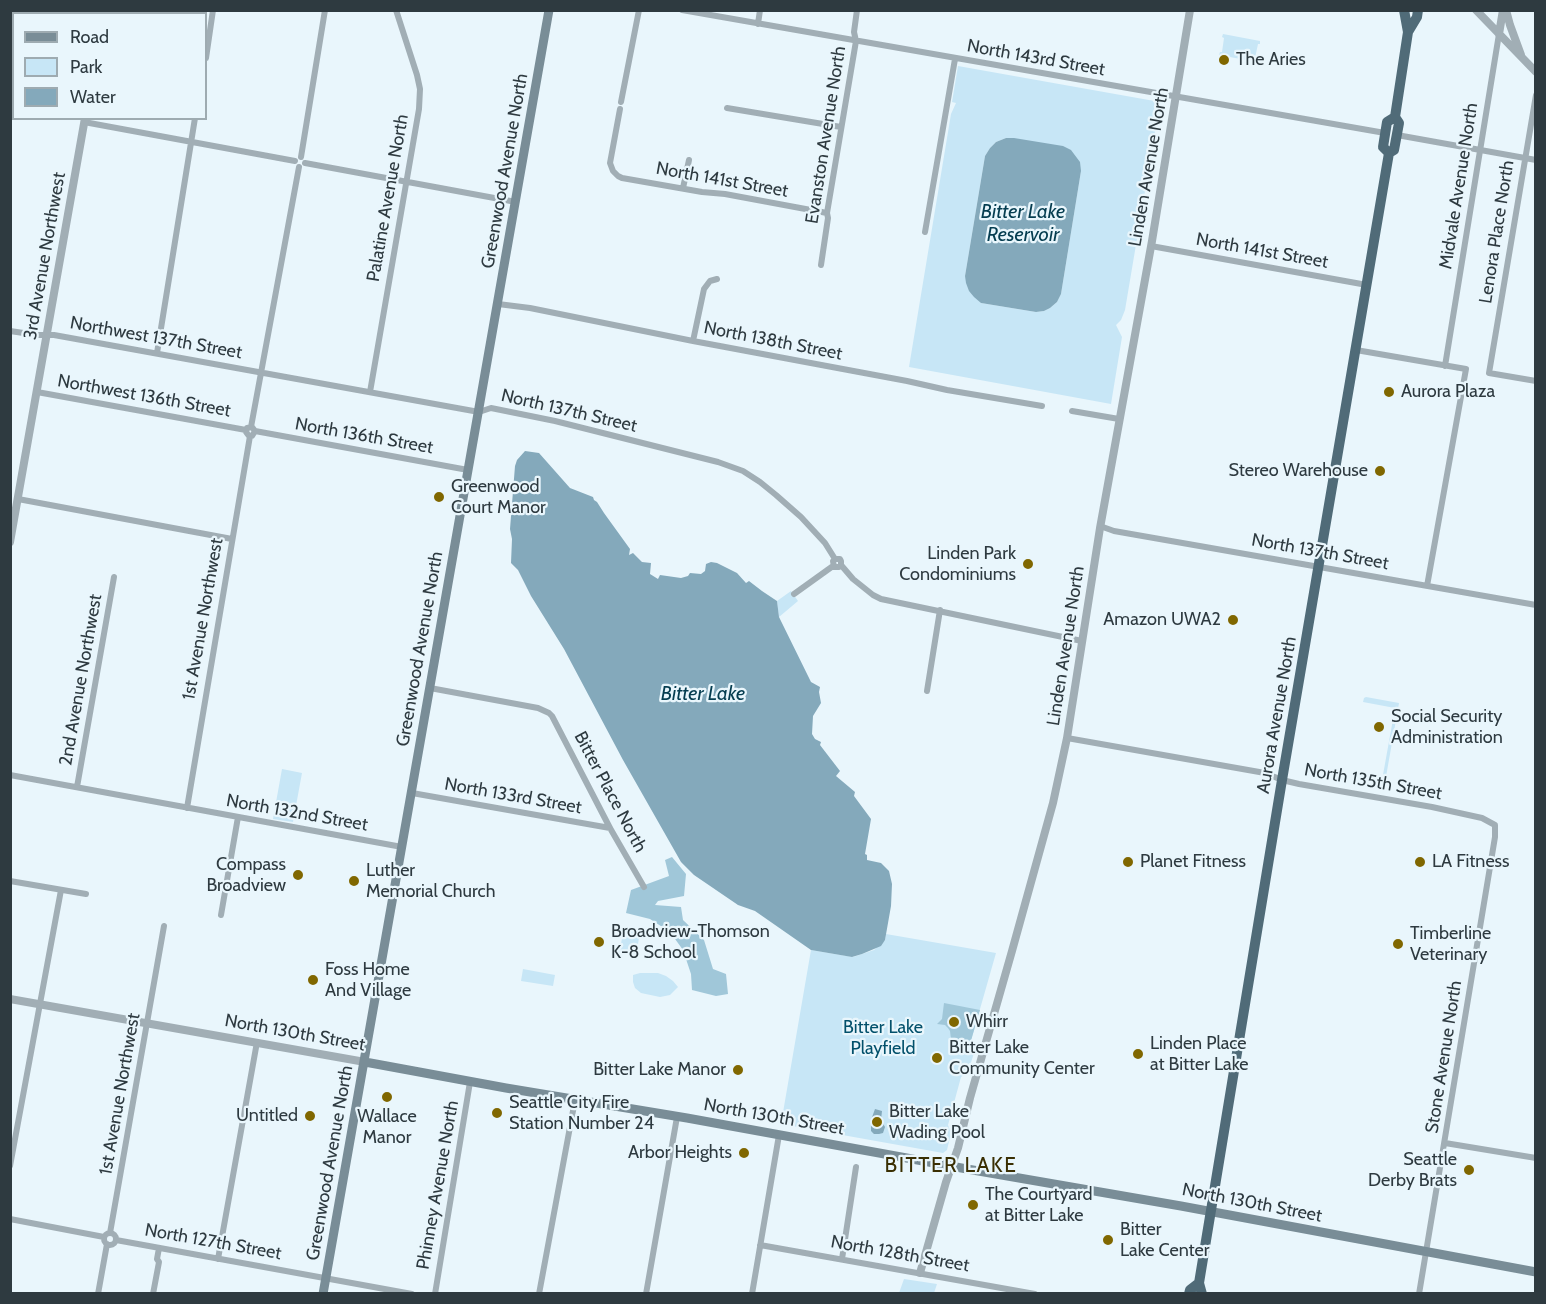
<!DOCTYPE html>
<html>
<head>
<meta charset="utf-8">
<style>
	body { margin:0 }
	#map { position:relative; width:1546px; height:1304px; overflow:hidden; background:#e9f6fc; font-family:Cabin,sans-serif }
	canvas { display:block }
	.frame { position:absolute; inset:0; border:12px solid #2e3a40; pointer-events:none }
	.legend { position:absolute; left:12px; top:12px; width:195px; height:108px; box-sizing:border-box; background:#e9f6fc; border:2px solid #9eabb1; margin:0; padding:8px 10px; list-style:none; font-size:18px; color:#2e3a40 }
	.legend li { display:flex; align-items:center; gap:12px; height:30px }
	.legend b { width:30px; border:2px solid #9eabb1 }
</style>
</head>
<body>
<div id="map">
<canvas width="1546" height="1304"></canvas>
<div class="frame"></div>
<ul class="legend">
<li><b style="height:8px;background:#798d97"></b>Road</li>
<li><b style="height:16px;background:#c7e6f6"></b>Park</li>
<li><b style="height:16px;background:#84a9bb"></b>Water</li>
</ul>
</div>
<script>
const ctx = document.querySelector('canvas').getContext('2d');
ctx.lineJoin = 'round';
function fillPath(path, color) { ctx.fillStyle = color; ctx.fill(path, 'evenodd'); }
const shape = rows => new Path2D(rows.map(r => 'M' + r).join(''));
function strokePath(path, color, width, dash) { ctx.strokeStyle = color; ctx.lineWidth = width; ctx.lineCap = dash ? 'butt' : 'round'; ctx.setLineDash(dash || []); ctx.stroke(path); }
function write(font, color, halo, rows, align = 'center') {
  ctx.font = font + ' Cabin,sans-serif'; ctx.lineWidth = 4.5; ctx.setLineDash([]); ctx.textBaseline = 'middle'; ctx.strokeStyle = halo; ctx.fillStyle = color; for (const [text, x, y, turn = 0] of rows) {
    ctx.save(); ctx.translate(x, y); ctx.rotate((+turn || 0) * Math.PI / 180); ctx.textAlign = isNaN(turn) ? turn : align; if (halo) ctx.strokeText(text, 0, 0); ctx.fillText(text, 0, 0); ctx.restore();
  }
}
fillPath(shape([
	[1223,34,1260,41,1260,44,1258,44,1255,58,1257,58,1257,62,1219,55,1220,52,1222,52,1224,38,1222,37],
	[958,66,1160,102,1125,310,1121,320,1116,325,1122,337,1111,404,909,367,951,114,956,103,952,102],
	[1006,138,1081,171,1061,294,1057,302,1050,308,1044,311,1036,312,981,303,965,276,985,156,990,148,996,142],
	[791,591,798,601,779,617,777,601],
	[1366,697,1399,703,1384,788,1356,783,1356,782,1381,786,1395,708,1363,702,1364,698],
	[282,769,302,773,293,822,273,819],
	[624,929,640,932,636,956,619,953],
	[886,934,996,953,970,1044,974,1053,968,1072,961,1077,948,1125,951,1133,947,1150,943,1153,781,1124,811,950,853,957,874,950,885,940],
	[523,969,555,975,553,986,521,981],
	[640,973,658,973,666,976,673,981,678,987,670,995,660,997,641,993,635,988,633,982,633,975],
	[904,1279,937,1284,934,1293,899,1293]
]), '#c7e6f6');
fillPath(shape([
	[672,857,686,874,684,896,658,901,655,905,681,907,683,920,704,940,713,969,726,974,728,994,716,996,692,990,691,974,683,950,670,932,650,919,626,913,631,890,669,876,665,860],
	[944,1003,980,1010,970,1044,951,1039,950,1031,948,1028,945,1025,937,1024,942,1019]
]), '#a0c7d9');
fillPath(shape([
	[1006,138,1014,138,1063,146,1071,150,1080,162,1081,171,1061,294,1057,302,1050,308,1044,311,1036,312,981,303,974,297,969,291,966,283,965,276,985,156,990,148,996,142],
	[525,451,539,453,570,488,593,497,594,500,597,502,604,513,630,549,629,555,633,553,642,562,651,563,650,574,658,579,660,575,681,578,688,576,690,573,701,574,705,571,706,564,711,562,717,563,737,573,746,583,749,581,762,591,777,601,779,617,811,682,820,687,819,692,821,703,813,716,812,734,815,739,821,742,820,745,840,771,836,776,855,792,854,796,871,819,865,854,867,855,867,860,881,863,889,871,892,884,891,906,885,940,881,946,862,954,852,957,811,950,755,911,738,905,694,875,681,862,623,760,564,649,531,596,518,570,511,563,512,539,510,529,515,466,517,460],
	[875,1109,882,1111,881,1120,885,1127,883,1133,879,1134,874,1134,871,1131,871,1120]
]), '#84a9bb');
strokePath(shape([
	[682,10,1385,133],
	[758,24,760,10],
	[206,58,213,10],
	[1536,95,1489,373,1536,381],
	[621,102,639,10],
	[727,108,841,127],
	[620,109,610,163,613,171,618,176,622,178,702,192,725,194,827,213],
	[84,122,295,161],
	[1397,135,1536,160],
	[301,157,325,10],
	[305,163,516,202],
	[683,188,689,160],
	[925,232,955,59],
	[1151,246,1367,285],
	[821,265,828,218,827,213,856,41,854,32,857,10],
	[498,304,530,308,693,341,907,381,947,390,1042,406],
	[10,331,37,335,54,335,479,412,491,408,555,421,718,462,743,471,760,482,776,495,801,517,825,543,835,559],
	[693,341,704,289,710,281,717,279],
	[1356,350,1466,369,1427,586],
	[157,353,195,118],
	[1445,366,1499,34],
	[37,392,246,430],
	[370,392,419,109,420,89,417,75,396,10],
	[1072,411,1119,419],
	[251,427,299,167],
	[255,431,252,436,249,436,246,432,247,428,252,427,255,431,468,470],
	[18,499,232,539],
	[1100,526,1114,531,1536,605],
	[841,565,839,567,834,567,833,561,835,559,840,559,841,561,841,565,853,579,873,595,881,599,1082,641],
	[794,594,833,566],
	[430,688,538,708,549,713,552,716,610,828,644,887],
	[927,691,940,610],
	[1067,738,1265,773,1282,780,1299,784,1432,807,1482,818,1495,825,1495,837,1419,1294],
	[10,775,402,847],
	[77,787,114,577],
	[412,793,610,828],
	[187,808,250,436],
	[10,881,86,894],
	[221,915,238,817],
	[1445,1143,1536,1158],
	[10,1166,61,890],
	[10,1219,104,1237],
	[110,1233,164,926],
	'104 1239a6 6 0 1 1 12 0a6 6 0 1 1-12 0Z',
	[116,1240,412,1294],
	[760,1245,1035,1294],
	[218,1259,257,1042],
	[842,1259,856,1167],
	[98,1294,107,1244],
	[153,1294,159,1262,157,1259,159,1248],
	[435,1294,470,1082],
	[539,1294,575,1100],
	[646,1294,677,1117],
	[752,1294,779,1135]
]), '#a1aeb5', 6);
strokePath(shape([
	[1476,10,1536,72],
	[1506,10,1510,25,1521,55],
	[104,14,104,10],
	[1499,34,1503,10],
	[10,542,85,118],
	[10,999,365,1062],
	[920,1273,946,1182,958,1148,970,1098,1012,951,1053,803,1067,738,1100,528,1152,241,1190,10]
]), '#a1aeb5', 8);
strokePath(shape([
	[365,1062,506,1088,687,1118,967,1169,1181,1206,1536,1272],
	[323,1294,549,10]
]), '#798d97', 9);
strokePath(shape([
	[1404,10,1408,32],
	[1389,153,1383,147,1387,122,1395,117],
	[1189,1294,1190,1290,1199,1283],
	[1202,1294,1199,1283,1282,780,1389,153,1394,150,1399,123,1395,117,1408,32,1417,17,1418,10]
]), '#506b78', 10);
for (const [x, y, r, color] of [
	[1224,60,6,"#806700"],
	[1389,392,6,"#806700"],
	[1380,471,6,"#806700"],
	[439,497,6,"#806700"],
	[1028,564,6,"#806700"],
	[1233,620,6,"#806700"],
	[1379,727,6,"#806700"],
	[1128,862,6,"#806700"],
	[1420,862,6,"#806700"],
	[298,875,6,"#806700"],
	[354,881,6,"#806700"],
	[599,942,6,"#806700"],
	[1398,944,6,"#806700"],
	[313,980,6,"#806700"],
	[954,1022,6,"#806700"],
	[1138,1054,6,"#806700"],
	[937,1058,6,"#806700"],
	[738,1070,6,"#806700"],
	[387,1097,6,"#806700"],
	[497,1113,6,"#806700"],
	[310,1116,6,"#806700"],
	[877,1122,6,"#806700"],
	[744,1153,6,"#806700"],
	[1469,1170,6,"#806700"],
	[973,1205,6,"#806700"],
	[1108,1240,6,"#806700"]
]) { const dot = new Path2D(); dot.arc(x, y, r, 0, 2 * Math.PI); ctx.fillStyle = color; ctx.fill(dot); strokePath(dot, '#e9f6fc', 2); }
write('18px', '#2e3a40', '#e9f6fc', [
	["North 143rd Street",1036,58,10],
	["Evanston Avenue North",826,135,-81],
	["Linden Avenue North",1149,167,-80],
	["Greenwood Avenue North",505,171,-80],
	["North 141st Street",722,180,10],
	["Midvale Avenue North",1459,186,-81],
	["Palatine Avenue North",388,198,-80],
	["Lenora Place North",1497,232,-81],
	["North 141st Street",1262,251,10],
	["3rd Avenue Northwest",45,256,-80],
	["Northwest 137th Street",156,338,10],
	["North 138th Street",773,341,11],
	["Northwest 136th Street",144,396,10],
	["North 137th Street",569,411,13],
	["North 136th Street",364,436,10],
	["North 137th Street",1320,552,10],
	["1st Avenue Northwest",203,619,-80],
	["Linden Avenue North",1066,646,-81],
	["Greenwood Avenue North",420,649,-80],
	["2nd Avenue Northwest",81,680,-80],
	["Aurora Avenue North",1277,715,-80],
	["North 135th Street",1373,782,10],
	["Bitter Place North",610,792,62],
	["North 133rd Street",513,796,10],
	["North 132nd Street",297,813,10],
	["North 130th Street",295,1033,10],
	["Stone Avenue North",1444,1057,-81],
	["1st Avenue Northwest",120,1094,-80],
	["North 130th Street",774,1117,10],
	["Greenwood Avenue North",330,1163,-80],
	["Phinney Avenue North",438,1185,-80],
	["North 130th Street",1252,1203,11],
	["North 127th Street",213,1242,10],
	["North 128th Street",900,1254,10]
]);
write('18px', '#2e3a40', '#e9f6fc', [
	["The Aries",1236,60],
	["Aurora Plaza",1401,392],
	["Stereo Warehouse",1368,471,"right"],
	["Greenwood",451,487],
	["Court Manor",451,508],
	["Linden Park",1016,554,"right"],
	["Condominiums",1016,575,"right"],
	["Amazon UWA2",1221,620,"right"],
	["Social Security",1391,717],
	["Administration",1391,738],
	["Planet Fitness",1140,862],
	["LA Fitness",1432,862],
	["Compass",286,865,"right"],
	["Broadview",286,886,"right"],
	["Luther",366,871],
	["Memorial Church",366,892],
	["Broadview-Thomson",611,932],
	["K-8 School",611,953],
	["Timberline",1410,934],
	["Veterinary",1410,955],
	["Foss Home",325,970],
	["And Village",325,991],
	["Whirr",966,1022],
	["Linden Place",1150,1044],
	["at Bitter Lake",1150,1065],
	["Bitter Lake",949,1048],
	["Community Center",949,1069],
	["Bitter Lake Manor",726,1070,"right"],
	["Seattle City Fire",509,1103],
	["Station Number 24",509,1124],
	["Bitter Lake",889,1112],
	["Wading Pool",889,1133],
	["Untitled",298,1116,"right"],
	["Wallace",387,1117,"center"],
	["Manor",387,1138,"center"],
	["Arbor Heights",732,1153,"right"],
	["Seattle",1457,1160,"right"],
	["Derby Brats",1457,1181,"right"],
	["The Courtyard",985,1195],
	["at Bitter Lake",985,1216],
	["Bitter",1120,1230],
	["Lake Center",1120,1251]
], 'left');
write('18px', '#02506b', '#e9f6fc', [
	["Bitter Lake",883,1028],
	["Playfield",883,1049]
]);
write('italic 20px', '#053d50', '#e9f6fc', [
	["Bitter Lake",1023,212],
	["Reservoir",1023,235],
	["Bitter Lake",703,694]
]);
ctx.letterSpacing = '1.5px';
write('21px', '#3a2f03', '#e9f6fc', [
	["BITTER LAKE",951,1166]
]);
ctx.letterSpacing = '0px';
</script>
</body>
</html>
